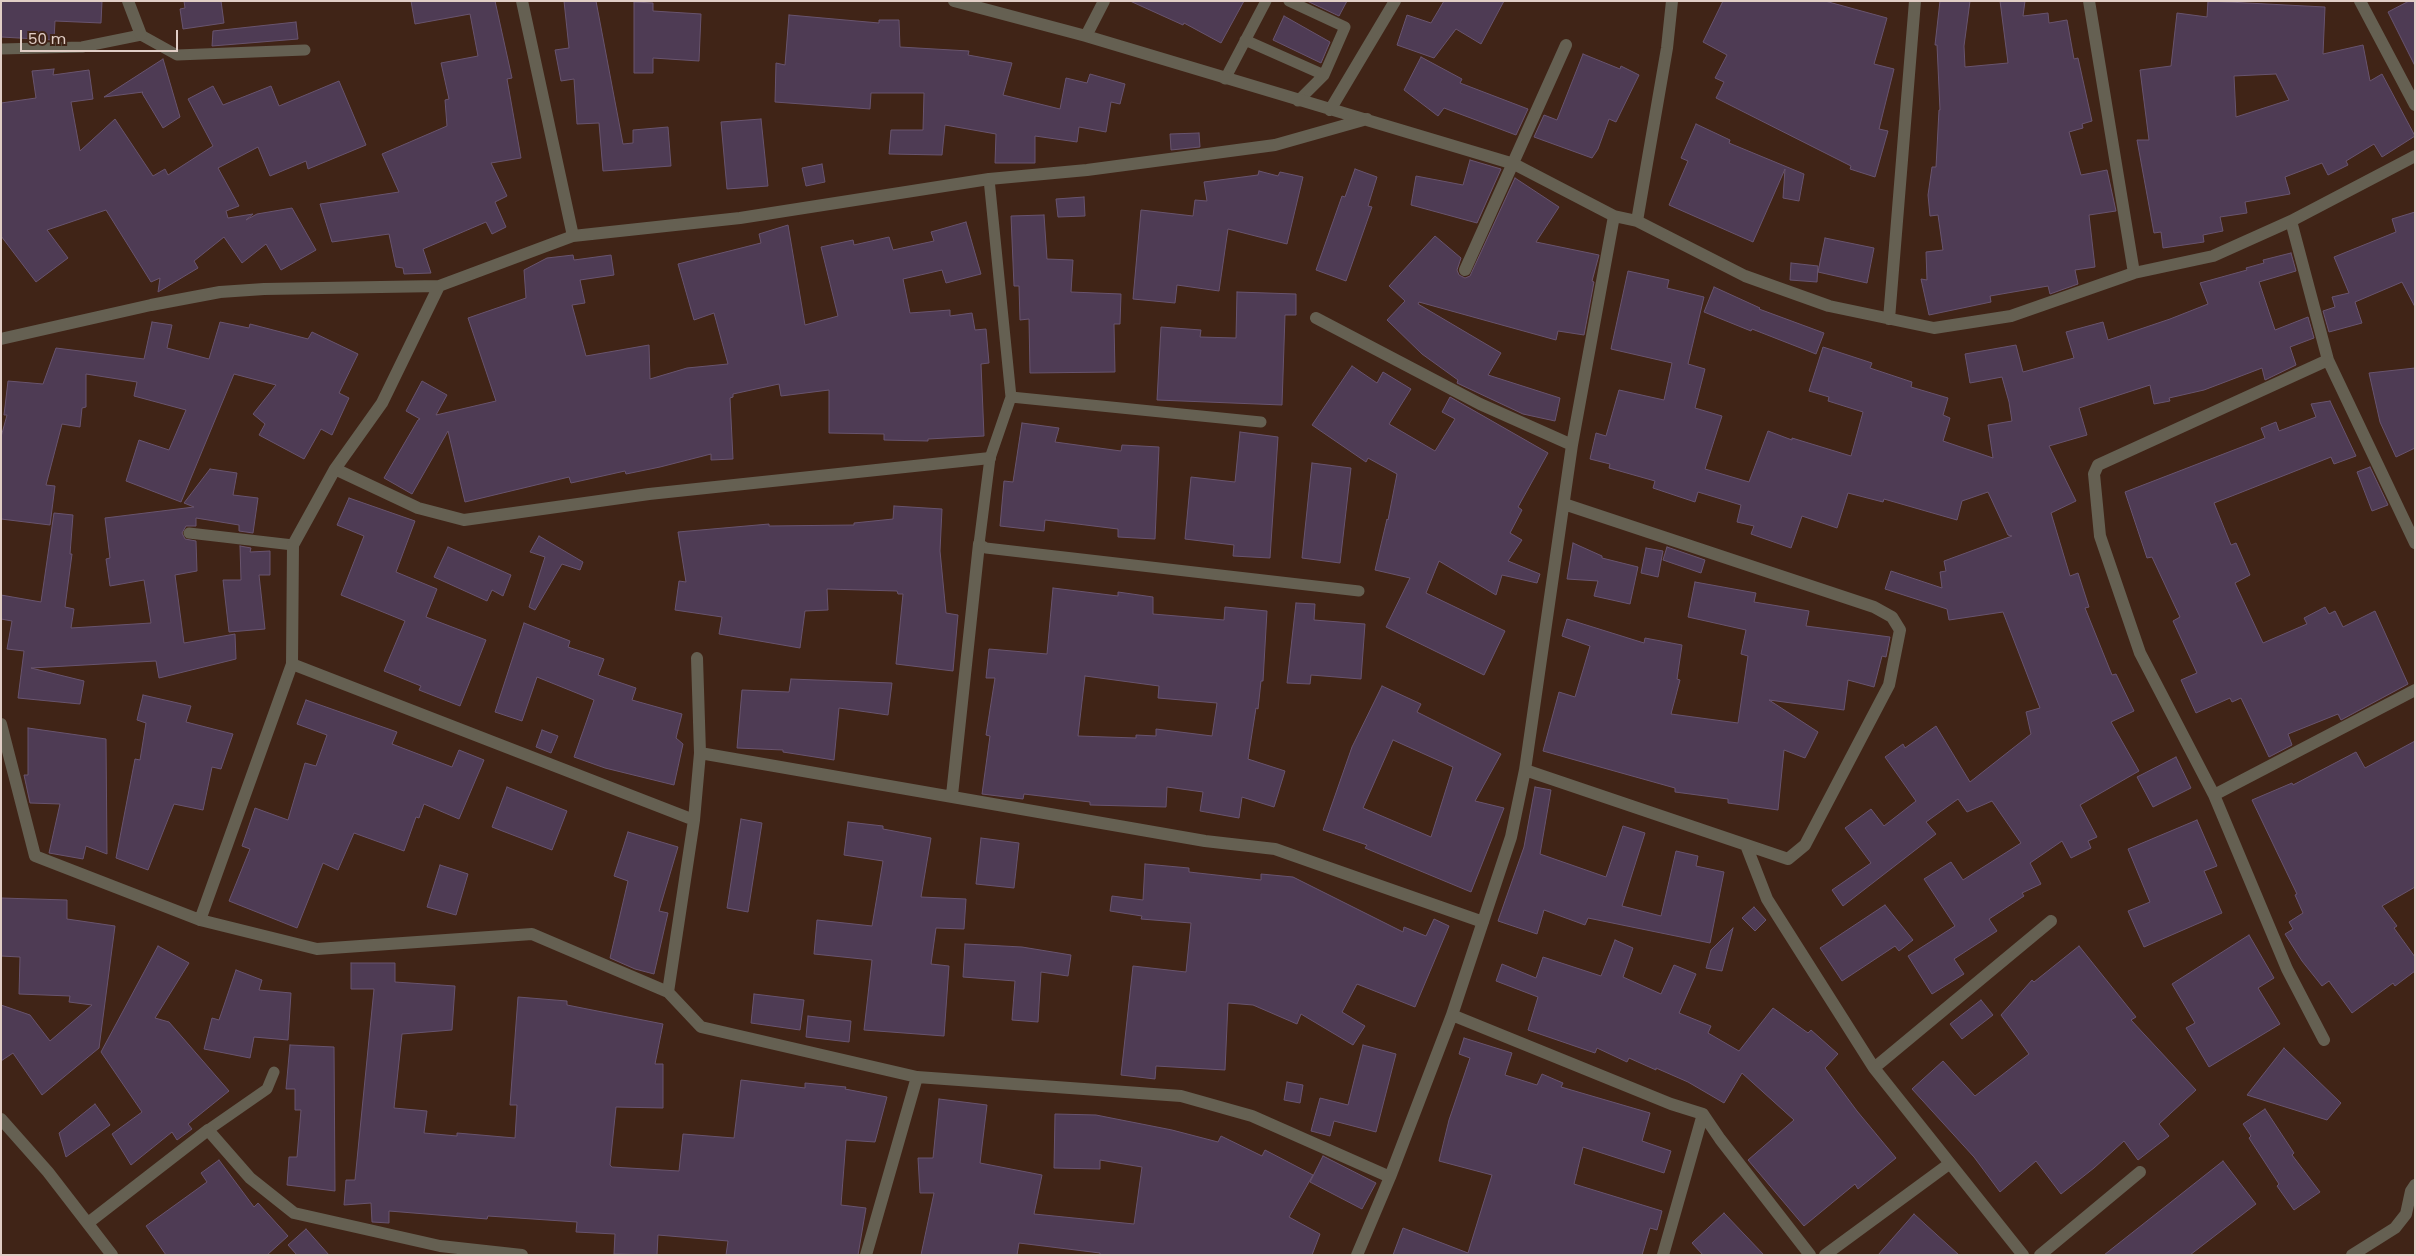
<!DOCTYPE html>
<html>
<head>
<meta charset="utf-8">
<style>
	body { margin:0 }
	#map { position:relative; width:2416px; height:1256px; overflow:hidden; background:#402417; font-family:Poppins,sans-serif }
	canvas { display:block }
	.frame { position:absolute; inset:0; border:2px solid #e1cec6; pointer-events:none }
	.scale { position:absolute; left:20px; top:30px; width:158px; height:22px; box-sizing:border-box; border:2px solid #e1cec6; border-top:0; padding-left:6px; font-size:15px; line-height:18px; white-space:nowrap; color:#e1cec6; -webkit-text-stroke:4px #402417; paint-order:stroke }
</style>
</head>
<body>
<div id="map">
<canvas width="2416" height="1256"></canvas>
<div class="frame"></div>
<div class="scale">50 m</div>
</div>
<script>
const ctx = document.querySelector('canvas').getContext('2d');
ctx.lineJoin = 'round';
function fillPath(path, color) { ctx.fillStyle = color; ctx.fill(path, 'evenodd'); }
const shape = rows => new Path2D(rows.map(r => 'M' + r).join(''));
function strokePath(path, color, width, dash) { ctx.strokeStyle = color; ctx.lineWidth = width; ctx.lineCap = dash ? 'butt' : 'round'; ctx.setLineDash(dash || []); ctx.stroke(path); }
const building = shape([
	[1,1,102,1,101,23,55,21,54,40,1,37,1,1],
	[184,1,221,1,224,23,183,29,180,9,185,8,184,1],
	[411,1,495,1,512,78,507,79,521,158,491,163,507,196,495,202,506,227,492,234,486,222,423,249,431,273,404,274,403,268,396,267,389,234,332,242,320,204,399,192,382,154,447,126,445,100,449,99,441,63,478,56,470,14,415,24,411,1],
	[564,1,596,1,623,144,633,143,633,130,668,127,671,166,603,171,599,123,577,124,574,79,561,81,555,50,569,48,564,1],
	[1130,1,1244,1,1221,43,1184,23,1183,25,1130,1],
	[1307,1,1347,1,1339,16,1307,1],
	[1444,1,1504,1,1481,44,1456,29,1434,58,1397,45,1407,15,1431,23,1444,1],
	[1723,1,1825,1,1887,18,1874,64,1894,69,1879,129,1888,131,1875,177,1850,169,1851,166,1716,98,1724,82,1715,78,1727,55,1703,42,1723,1],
	[1940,1,1970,1,1964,46,1965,67,2008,63,2000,1,2025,1,2023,16,2048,13,2049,23,2067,20,2074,59,2078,58,2092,121,2082,124,2083,128,2069,132,2081,175,2107,170,2116,211,2089,215,2095,267,2075,270,2078,284,2050,294,2048,286,1990,296,1991,302,1929,315,1921,279,1927,280,1926,252,1943,250,1938,215,1930,216,1928,195,1932,167,1936,167,1939,110,1940,110,1937,45,1935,45,1940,1],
	[2208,1,2325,7,2323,54,2363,45,2370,81,2382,74,2415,136,2382,157,2374,144,2346,161,2348,165,2328,175,2322,163,2285,177,2290,194,2245,202,2247,213,2220,217,2223,231,2203,235,2204,242,2163,248,2161,232,2154,233,2137,140,2149,140,2140,70,2171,66,2177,13,2207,17,2208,1],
	[2276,74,2289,100,2236,117,2234,76,2276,74],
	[2409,1,2415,1,2415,66,2388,12,2409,1],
	[634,2,653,3,653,11,701,14,699,61,653,58,653,73,634,73,634,2],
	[789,15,879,23,879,20,899,20,900,47,969,51,968,55,1012,63,1003,95,1060,109,1066,78,1087,83,1090,74,1125,84,1120,104,1111,102,1106,132,1079,127,1077,142,1035,136,1035,163,995,163,996,134,945,125,942,155,889,154,891,130,923,130,924,93,871,93,870,109,775,102,776,63,785,65,789,15],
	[1284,16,1330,42,1321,63,1273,40,1284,16],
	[296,22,298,39,212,46,213,31,296,22],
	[1583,54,1620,69,1621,66,1639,75,1616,122,1609,119,1598,149,1592,158,1534,137,1544,115,1557,120,1583,54],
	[1421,57,1462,79,1460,83,1528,109,1516,135,1444,108,1438,116,1404,90,1421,57],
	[163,59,180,117,163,128,142,93,143,92,104,97,163,59],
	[54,69,53,75,89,70,93,99,71,102,80,151,115,119,153,176,165,169,168,175,213,146,188,99,213,86,223,105,271,86,279,106,339,81,366,145,308,169,306,161,270,176,258,147,218,168,239,206,226,211,228,218,253,214,246,220,257,214,292,208,316,250,281,270,266,244,242,263,224,237,194,261,198,268,158,292,160,278,151,282,106,210,47,230,68,258,36,282,1,236,1,103,36,98,32,71,54,69],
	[761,119,768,186,727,189,721,122,761,119],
	[1696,124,1730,140,1729,143,1804,174,1799,201,1783,198,1785,169,1753,242,1669,205,1688,161,1681,158,1696,124],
	[1199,133,1200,147,1171,150,1170,134,1199,133],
	[1470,160,1501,169,1477,223,1411,205,1416,176,1463,185,1470,160],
	[822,164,825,182,806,186,802,168,822,164],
	[1355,169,1377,177,1368,206,1372,207,1346,281,1316,270,1342,196,1345,197,1355,169],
	[1259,171,1278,176,1280,172,1303,177,1287,244,1228,229,1219,291,1177,285,1175,303,1133,299,1141,210,1193,216,1195,200,1207,201,1204,182,1258,175,1259,171],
	[1515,178,1559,207,1536,242,1599,255,1592,281,1594,282,1584,335,1558,331,1556,340,1419,302,1418,304,1501,353,1488,375,1560,398,1555,421,1523,414,1457,383,1458,380,1422,354,1387,320,1405,301,1389,286,1435,236,1461,258,1457,270,1459,275,1465,278,1470,276,1515,178],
	[1084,197,1085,216,1058,217,1056,199,1084,197],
	[2415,212,2415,307,2402,282,2355,302,2362,323,2329,332,2323,311,2335,307,2332,297,2349,293,2334,257,2396,232,2392,219,2415,212],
	[1044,215,1047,259,1073,260,1071,292,1121,294,1120,324,1114,324,1115,372,1030,373,1029,319,1020,320,1019,286,1014,286,1011,216,1044,215],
	[966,222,981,274,946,283,942,270,903,279,910,313,950,310,950,316,972,313,975,330,986,329,989,363,981,364,984,436,928,439,928,441,884,440,884,434,829,433,829,390,781,396,779,384,733,394,733,397,730,398,733,459,711,460,711,454,660,467,626,474,625,471,571,483,569,477,465,502,448,431,412,494,384,478,418,420,420,419,406,411,422,381,447,395,436,415,496,401,468,318,526,298,524,270,547,258,573,255,574,260,611,255,614,275,580,280,585,303,572,305,586,356,649,345,650,379,687,368,728,364,714,313,694,320,678,264,761,243,759,234,788,225,805,325,838,316,821,247,853,240,854,245,889,237,893,250,934,241,931,232,966,222],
	[1825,238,1874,248,1867,283,1818,272,1825,238],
	[2291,253,2296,271,2259,282,2275,330,2308,317,2314,338,2290,347,2296,365,2265,380,2262,368,2204,390,2169,398,2170,401,2154,404,2150,385,2079,408,2087,435,2049,446,2076,501,2051,513,2070,576,2078,573,2089,607,2085,608,2112,675,2116,674,2134,711,2111,722,2139,771,2080,805,2097,837,2088,841,2091,848,2071,858,2062,841,2030,863,2041,884,2022,893,2024,896,1989,919,1997,931,1954,959,1964,974,1932,994,1908,956,1955,926,1924,879,1951,862,1963,880,2021,843,1992,801,1967,812,1958,799,1926,822,1936,834,1843,906,1832,890,1871,863,1845,828,1871,809,1884,826,1916,801,1885,757,1903,744,1905,748,1936,726,1970,782,2031,734,2026,712,2040,708,2003,612,1949,620,1947,609,1885,589,1891,571,1942,588,1940,572,1946,571,1944,561,2012,536,2008,535,1988,492,1962,501,1957,520,1884,499,1883,502,1848,493,1837,528,1802,516,1791,548,1751,534,1754,526,1737,522,1741,505,1698,492,1695,502,1653,488,1655,481,1609,468,1610,464,1590,459,1596,433,1606,436,1619,390,1664,400,1672,363,1611,349,1628,271,1669,280,1667,288,1704,297,1688,364,1705,369,1695,408,1722,416,1705,469,1749,482,1768,431,1792,440,1792,438,1851,456,1863,412,1828,401,1829,397,1809,391,1823,347,1872,363,1870,368,1912,382,1911,387,1948,398,1943,415,1950,418,1943,441,1993,458,1988,425,2012,421,2009,402,2002,377,1970,383,1965,354,2016,345,2023,372,2074,358,2066,332,2103,322,2108,340,2170,319,2208,304,2200,283,2247,270,2246,268,2264,263,2263,260,2291,253],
	[1791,263,1818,266,1817,282,1790,280,1791,263],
	[1714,287,1760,308,1759,309,1824,333,1816,354,1752,329,1751,331,1704,312,1714,287],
	[1237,292,1296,294,1296,315,1285,315,1282,405,1157,400,1161,327,1201,330,1200,337,1236,338,1237,292],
	[152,322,172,325,167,348,209,359,220,322,249,328,250,324,308,339,312,332,358,354,339,393,349,398,332,435,321,429,304,459,259,435,265,424,253,414,276,385,234,374,181,502,126,481,139,440,169,450,186,410,134,396,137,382,86,374,86,407,82,408,80,427,62,424,46,485,55,486,50,525,1,519,1,437,7,415,4,415,8,381,43,384,56,348,144,359,152,322],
	[1352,366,1377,383,1383,372,1411,389,1389,424,1435,451,1455,419,1442,412,1450,397,1548,453,1518,507,1522,510,1510,533,1522,540,1508,561,1540,574,1537,583,1502,575,1496,595,1439,561,1426,593,1505,631,1484,675,1386,627,1410,578,1375,570,1387,519,1388,520,1397,474,1368,458,1366,462,1312,425,1352,366],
	[2415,368,2415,448,2396,457,2380,422,2369,373,2415,368],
	[2330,401,2356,456,2334,464,2331,457,2214,503,2231,545,2236,543,2250,575,2235,583,2263,643,2307,624,2304,618,2325,607,2329,614,2335,611,2343,627,2375,611,2408,684,2341,720,2338,714,2288,734,2292,745,2269,757,2241,698,2232,702,2230,698,2196,713,2181,680,2197,673,2173,621,2180,617,2152,557,2147,558,2125,492,2265,438,2261,428,2276,422,2279,431,2316,417,2311,404,2330,401],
	[1022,423,1059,428,1055,442,1121,451,1122,445,1159,447,1155,539,1118,537,1118,529,1045,520,1044,531,1000,526,1004,481,1013,482,1022,423],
	[1240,432,1278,437,1270,558,1233,556,1234,545,1185,539,1191,477,1235,482,1240,432],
	[1312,463,1351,468,1340,563,1302,558,1312,463],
	[2370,467,2388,505,2372,511,2357,472,2370,467],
	[210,469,237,473,233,495,258,498,253,533,239,531,239,525,196,518,196,526,186,526,182,533,185,539,196,541,197,571,175,575,184,643,235,634,236,659,159,678,156,661,31,668,84,681,80,704,18,698,24,651,7,649,12,621,1,619,1,595,41,602,54,513,73,515,70,554,72,554,65,607,74,609,71,628,151,623,144,580,110,586,106,559,110,558,105,518,194,507,184,503,210,469],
	[349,498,415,521,396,572,437,589,426,617,486,640,460,706,419,690,421,686,384,671,405,621,341,595,364,536,337,525,349,498],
	[894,506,942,509,940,551,946,613,958,615,953,671,896,664,903,594,898,594,897,591,827,589,828,610,805,611,800,648,719,634,722,617,675,610,679,581,686,582,678,532,769,524,769,526,854,525,854,523,893,519,894,506],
	[539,536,583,562,580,570,562,564,535,610,529,607,545,557,530,552,539,536],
	[1573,543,1602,556,1602,558,1638,567,1630,604,1594,596,1598,581,1567,579,1573,543],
	[240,546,251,548,250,552,270,551,270,575,259,575,265,629,229,632,223,580,241,580,240,546],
	[448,547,511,575,503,596,492,590,487,601,434,577,448,547],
	[1667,547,1705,560,1701,573,1663,560,1667,547],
	[1646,548,1663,551,1658,577,1641,573,1646,548],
	[1695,582,1756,593,1754,602,1809,611,1806,626,1890,637,1886,657,1882,656,1874,687,1848,680,1844,710,1769,700,1818,732,1805,758,1784,750,1778,810,1728,803,1728,799,1675,792,1675,788,1543,751,1559,692,1575,697,1590,646,1562,636,1567,619,1644,643,1645,638,1682,645,1677,679,1680,680,1671,714,1738,723,1748,656,1741,654,1746,630,1688,617,1695,582],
	[1053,588,1118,596,1118,592,1153,597,1153,614,1224,620,1225,607,1267,611,1263,681,1261,681,1258,709,1256,708,1248,759,1285,771,1274,807,1242,797,1239,818,1200,811,1203,792,1167,787,1166,807,1090,805,1090,802,1024,794,1023,799,982,794,990,736,986,735,995,678,986,678,989,649,1047,654,1053,588],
	[1085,676,1159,686,1158,698,1217,703,1212,736,1156,729,1156,736,1136,735,1136,738,1078,736,1085,676],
	[1296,603,1315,604,1314,620,1365,624,1361,679,1311,675,1310,684,1287,683,1296,603],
	[524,623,570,641,568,647,604,659,598,675,636,688,632,700,682,714,676,738,683,744,674,785,605,768,574,757,594,700,537,677,522,721,495,712,524,623],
	[791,679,892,683,888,715,839,708,834,760,783,752,783,750,737,748,742,690,789,692,791,679],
	[1382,686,1421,704,1417,712,1501,754,1475,801,1504,808,1471,892,1365,848,1367,845,1323,830,1352,747,1382,686],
	[1393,740,1453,767,1431,837,1363,808,1393,740],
	[143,695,191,706,186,722,233,734,221,769,212,767,203,810,174,804,148,870,116,858,135,759,140,760,146,723,137,720,143,695],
	[306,700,397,732,392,744,452,767,459,750,484,760,459,819,424,804,419,818,416,817,404,851,354,833,338,870,323,863,297,928,229,901,250,849,242,846,255,808,288,820,305,763,316,766,327,735,297,724,306,700],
	[28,728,106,739,107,854,86,846,83,859,49,853,60,804,30,803,24,775,28,775,28,728],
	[542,730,558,736,551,753,536,747,542,730],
	[2415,741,2415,887,2382,906,2397,926,2394,928,2415,957,2415,971,2395,986,2393,983,2352,1013,2329,981,2322,986,2302,961,2285,934,2293,929,2289,922,2303,913,2295,895,2297,894,2252,800,2292,783,2293,785,2356,752,2365,768,2415,741],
	[2176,757,2191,788,2153,807,2137,777,2176,757],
	[507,787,567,811,552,850,492,827,507,787],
	[1535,787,1551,790,1540,854,1606,877,1623,826,1645,833,1622,906,1661,916,1676,851,1698,856,1696,866,1724,872,1710,943,1588,918,1585,925,1544,910,1537,934,1498,921,1524,847,1535,787],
	[741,819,762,823,748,912,727,908,741,819],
	[2197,820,2217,866,2204,871,2222,913,2144,947,2128,911,2150,902,2128,849,2197,820],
	[848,822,883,826,883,829,931,838,921,897,966,899,964,929,936,928,931,964,949,966,944,1036,864,1030,872,960,814,954,817,920,872,926,883,861,844,855,848,822],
	[628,832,678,847,659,911,668,913,654,974,635,969,610,958,628,881,614,876,628,832],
	[981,838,1019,843,1014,888,976,884,981,838],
	[1145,864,1189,868,1189,872,1261,880,1261,874,1293,877,1403,932,1404,927,1426,936,1434,919,1449,926,1415,1007,1357,984,1342,1012,1365,1026,1353,1045,1301,1014,1297,1024,1253,1005,1228,1003,1225,1070,1156,1066,1155,1079,1121,1075,1133,966,1186,972,1191,923,1141,919,1142,916,1110,911,1112,896,1143,900,1145,864],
	[440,865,468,874,456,915,427,907,440,865],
	[1,898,67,900,67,919,115,926,99,1048,42,1095,13,1053,1,1061,1,1005,30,1015,50,1041,92,1005,69,1002,70,996,19,994,20,957,1,956,1,898],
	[1885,905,1913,940,1899,951,1895,946,1842,981,1820,948,1885,905],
	[1754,907,1766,920,1755,931,1742,918,1754,907],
	[1733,928,1722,971,1706,968,1711,950,1733,928],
	[2249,935,2274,978,2258,988,2280,1024,2209,1067,2186,1028,2195,1023,2172,984,2249,935],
	[1615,940,1633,948,1623,977,1661,994,1674,965,1696,974,1679,1013,1711,1026,1708,1033,1739,1051,1773,1008,1808,1033,1811,1030,1838,1054,1825,1068,1857,1111,1896,1158,1858,1189,1855,1184,1804,1226,1748,1160,1794,1120,1742,1073,1724,1103,1688,1082,1656,1068,1656,1070,1629,1058,1627,1062,1597,1048,1595,1053,1528,1030,1538,997,1496,981,1502,964,1536,978,1543,957,1601,976,1615,940],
	[965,944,1022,947,1071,955,1068,976,1041,972,1038,1022,1012,1020,1015,981,963,977,965,944],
	[158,946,189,963,155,1018,169,1022,229,1091,188,1124,192,1129,177,1140,172,1132,131,1165,112,1134,142,1112,101,1052,158,946],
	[2079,946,2136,1017,2131,1020,2196,1090,2159,1124,2169,1136,2138,1160,2124,1141,2094,1168,2061,1194,2036,1161,2000,1192,1974,1157,1912,1089,1943,1061,1975,1096,2029,1054,2001,1015,2032,980,2034,982,2079,946],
	[351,963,395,963,395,982,455,986,452,1030,402,1034,394,1108,427,1111,424,1133,457,1136,457,1133,515,1138,517,1105,510,1105,518,997,567,1001,567,1005,663,1024,655,1064,663,1064,663,1108,616,1107,610,1165,612,1167,679,1171,683,1134,734,1138,741,1080,805,1088,805,1083,846,1087,845,1089,887,1097,875,1142,846,1140,841,1205,866,1208,858,1255,726,1255,728,1241,658,1235,657,1255,614,1254,615,1234,576,1232,577,1222,488,1216,487,1219,389,1211,389,1223,372,1222,371,1203,344,1205,346,1180,355,1180,374,989,351,989,351,963],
	[236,970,262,980,259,990,291,993,288,1040,254,1037,250,1058,204,1049,212,1018,219,1020,236,970],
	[754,994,804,1000,800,1030,751,1023,754,994],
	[1981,1000,1993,1015,1962,1039,1950,1024,1981,1000],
	[808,1016,851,1021,849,1042,806,1037,808,1016],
	[1464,1038,1512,1053,1505,1075,1537,1085,1542,1074,1563,1083,1561,1087,1650,1113,1642,1141,1671,1151,1664,1173,1583,1147,1574,1184,1662,1211,1657,1230,1650,1228,1642,1255,1393,1255,1403,1228,1468,1253,1492,1175,1439,1161,1449,1120,1470,1058,1459,1054,1464,1038],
	[290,1045,334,1047,335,1191,287,1185,289,1157,297,1157,301,1110,295,1110,295,1089,286,1089,290,1045],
	[1363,1045,1396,1054,1376,1132,1334,1121,1330,1136,1311,1131,1320,1098,1348,1105,1363,1045],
	[2284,1048,2341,1103,2327,1120,2247,1095,2284,1048],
	[1287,1082,1303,1085,1300,1103,1284,1100,1287,1082],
	[939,1099,987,1105,980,1163,1042,1175,1034,1214,1134,1224,1142,1167,1100,1160,1100,1169,1054,1168,1055,1114,1096,1115,1172,1130,1218,1142,1221,1136,1262,1156,1265,1150,1313,1175,1289,1217,1320,1234,1312,1255,1100,1255,1100,1253,1019,1243,1017,1255,921,1255,934,1193,920,1193,918,1158,933,1158,939,1099],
	[95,1104,110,1125,66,1157,59,1133,95,1104],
	[2265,1109,2294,1153,2292,1155,2320,1192,2294,1210,2277,1186,2279,1184,2249,1138,2251,1136,2243,1124,2265,1109],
	[1323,1156,1376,1183,1362,1209,1310,1182,1323,1156],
	[219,1160,254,1207,258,1203,288,1236,267,1255,166,1255,146,1226,207,1182,201,1173,219,1160],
	[2223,1161,2256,1204,2190,1255,2104,1255,2223,1161],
	[1724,1213,1764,1255,1703,1255,1692,1243,1724,1213],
	[1914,1214,1959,1255,1878,1255,1914,1214],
	[306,1229,329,1255,297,1255,288,1245,306,1229]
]);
fillPath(building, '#4e3b54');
strokePath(building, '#68546e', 1);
strokePath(shape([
	[1289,1,1345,27,1324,75,1298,101],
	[1245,40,1324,75],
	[1,49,82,47,141,35,177,55,305,50],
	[1225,79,1266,1],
	[989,179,1011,397,990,458,979,544,986,548,1359,591],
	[1011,397,1261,422],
	[189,533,293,545],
	[208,1130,267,1089,274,1072]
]), '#656052', 11);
strokePath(shape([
	[128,1,141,35],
	[522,1,573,236],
	[954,1,1086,36,1514,164,1614,216,1637,221,1745,276,1829,306,1934,328,2011,316,2134,273,2213,256,2291,221,2415,156],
	[2089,1,2134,273],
	[2360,1,2415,105],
	[1086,36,1104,1],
	[1330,110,1395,1],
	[1637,221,1667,48,1672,1],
	[2291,221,2328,360,2415,543],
	[1465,270,1566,45],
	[1316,318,1480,404,1572,445],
	[1889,319,1915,1],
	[1,339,151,305,220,292,264,289,439,286,573,236,740,218,989,179,1087,170,1275,145,1367,119],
	[335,469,418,508,464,520,649,494,990,458],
	[292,664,694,820],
	[1,724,35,856,200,920,317,949,532,934,668,992,701,1027,917,1077,1181,1096,1252,1116,1390,1177],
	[700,753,1205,841,1275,849,1483,922],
	[1525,770,1788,859,1805,845,1889,685,1900,630,1892,617,1874,607,1564,504],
	[952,795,979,544],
	[2214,795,2415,690],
	[1746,845,1767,899,1874,1068,2023,1255],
	[200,920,292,664,293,545,335,469,382,403,439,286],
	[668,992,694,820,700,753,697,658],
	[1452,1015,1671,1104,1703,1114,1720,1139,1810,1255],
	[2324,1040,2287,969,2214,795,2140,653,2100,536,2094,474,2098,465,2328,360],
	[1874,1068,2051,921],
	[1,1119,48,1172,112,1255],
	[88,1223,208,1130,250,1178,294,1213,440,1246,522,1255],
	[866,1255,917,1077],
	[1357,1255,1390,1177,1452,1015,1511,837,1525,770,1572,445,1614,216],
	[1663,1255,1703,1114],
	[1825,1255,1949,1164],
	[2040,1255,2140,1172],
	[2352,1255,2395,1228,2406,1214,2411,1191,2415,1185]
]), '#656052', 12);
</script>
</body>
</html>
